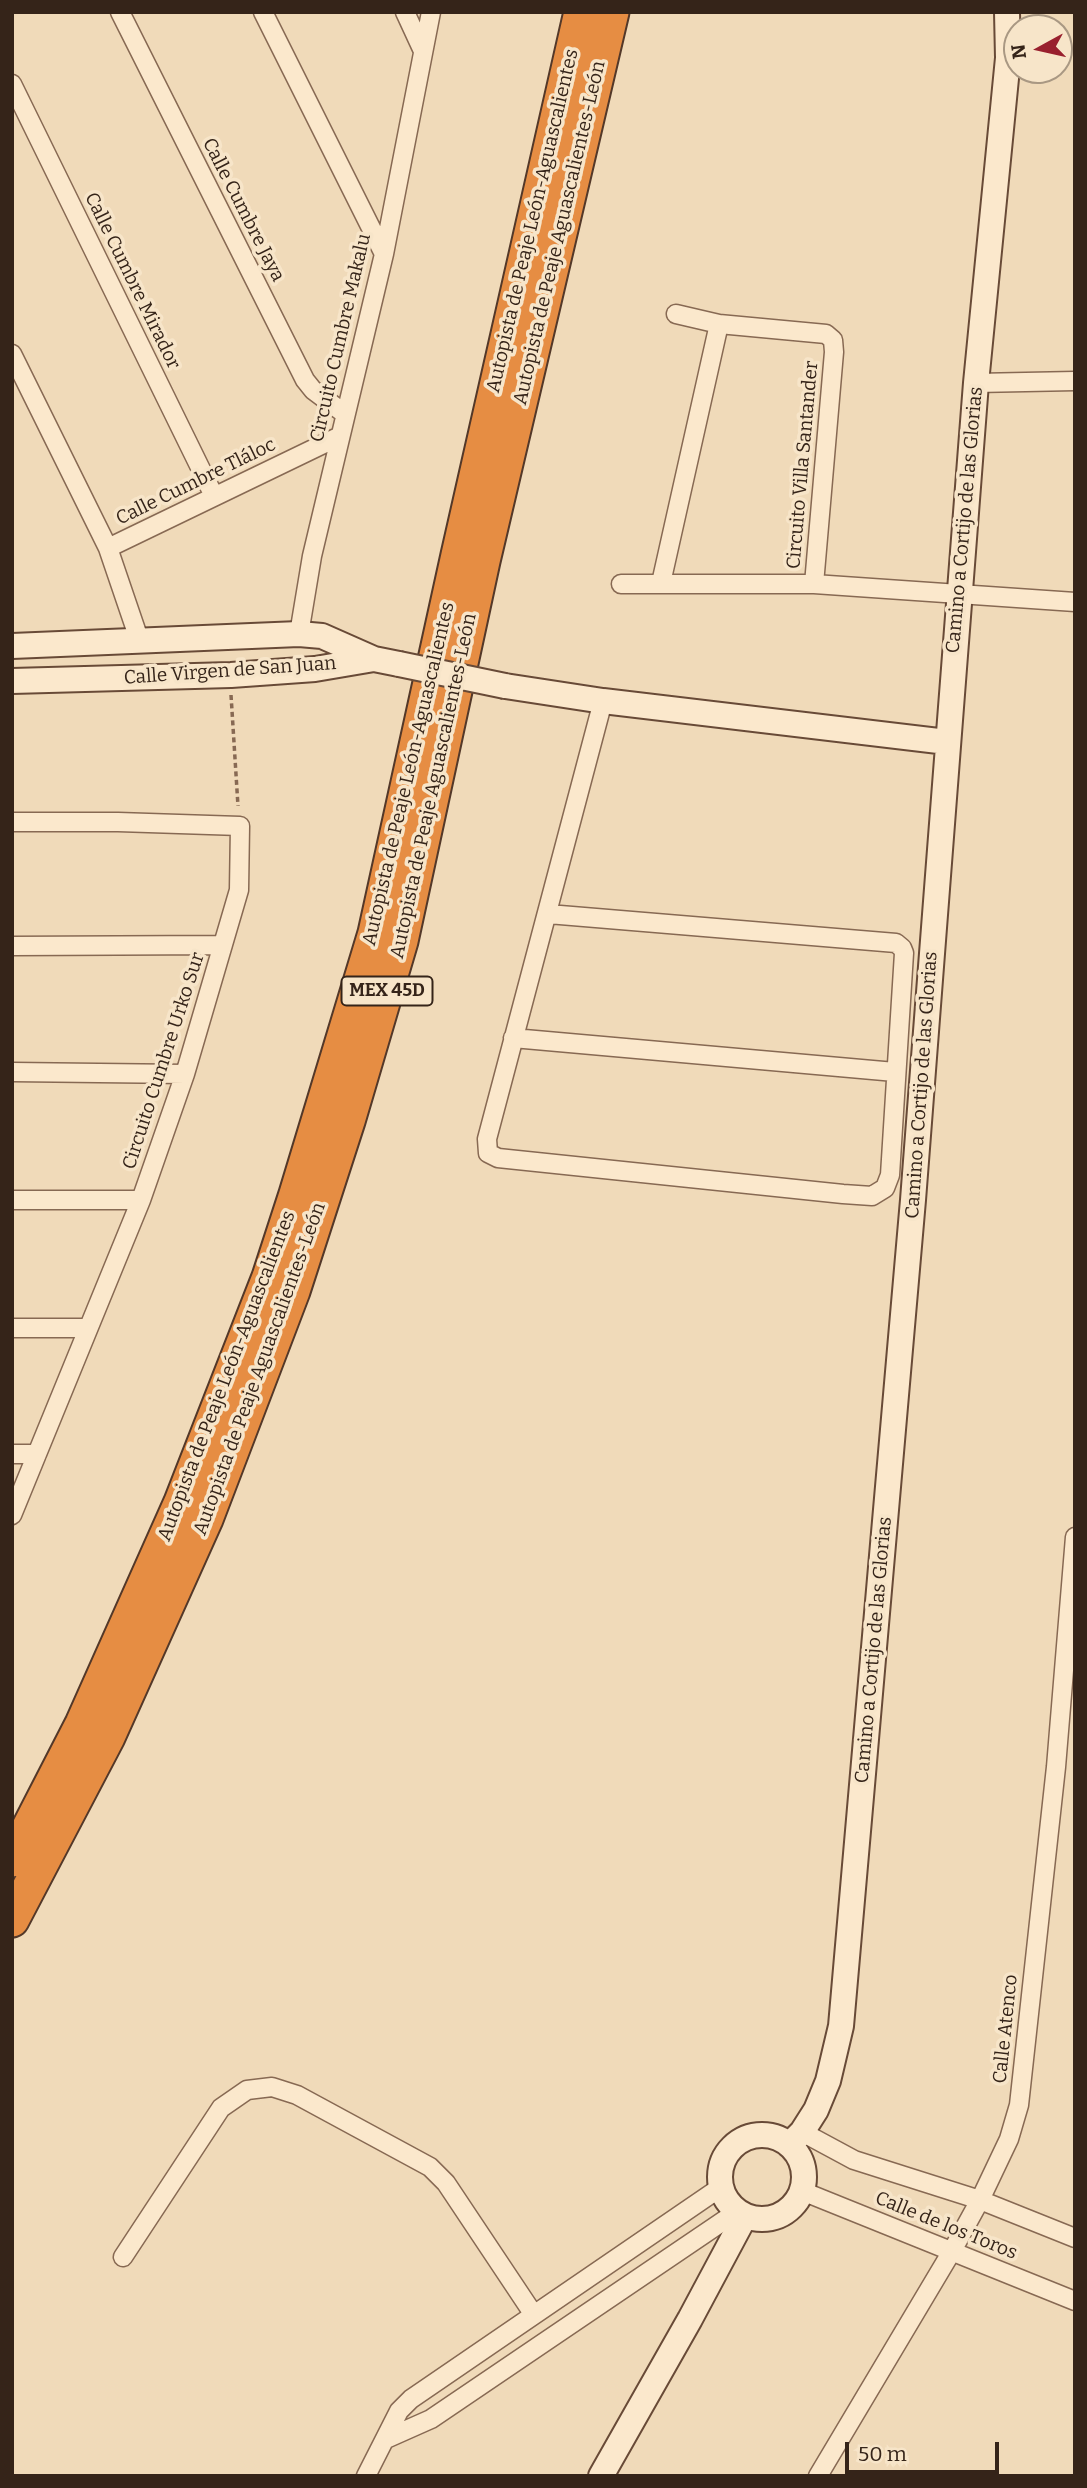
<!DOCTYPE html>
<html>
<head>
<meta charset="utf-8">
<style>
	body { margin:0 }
	#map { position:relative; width:1087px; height:2488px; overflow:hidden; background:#f0dab9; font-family:Bitter,serif }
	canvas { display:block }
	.frame { position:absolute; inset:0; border:14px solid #352419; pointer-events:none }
	.north { position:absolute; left:1003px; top:14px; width:70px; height:70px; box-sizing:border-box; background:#f7e5c9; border:2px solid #a99883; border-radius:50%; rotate:262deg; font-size:19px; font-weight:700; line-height:28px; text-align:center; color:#352419 }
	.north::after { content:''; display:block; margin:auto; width:24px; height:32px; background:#99202e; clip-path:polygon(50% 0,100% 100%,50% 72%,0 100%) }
	.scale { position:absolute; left:845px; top:2442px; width:154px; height:32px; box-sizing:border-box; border:4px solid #352419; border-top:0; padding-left:9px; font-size:21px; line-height:24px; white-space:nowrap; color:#352419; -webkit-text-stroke:5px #f7e5c9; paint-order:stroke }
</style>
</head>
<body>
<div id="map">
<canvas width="1087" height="2488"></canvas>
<div class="frame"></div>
<div class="north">N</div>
<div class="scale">50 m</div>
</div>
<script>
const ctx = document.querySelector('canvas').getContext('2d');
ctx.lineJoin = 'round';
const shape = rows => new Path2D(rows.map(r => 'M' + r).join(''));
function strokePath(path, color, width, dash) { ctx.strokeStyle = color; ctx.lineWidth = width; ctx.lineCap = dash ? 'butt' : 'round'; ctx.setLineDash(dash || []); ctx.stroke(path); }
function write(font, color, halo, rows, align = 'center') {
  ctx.font = font + ' Bitter,serif'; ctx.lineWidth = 7; ctx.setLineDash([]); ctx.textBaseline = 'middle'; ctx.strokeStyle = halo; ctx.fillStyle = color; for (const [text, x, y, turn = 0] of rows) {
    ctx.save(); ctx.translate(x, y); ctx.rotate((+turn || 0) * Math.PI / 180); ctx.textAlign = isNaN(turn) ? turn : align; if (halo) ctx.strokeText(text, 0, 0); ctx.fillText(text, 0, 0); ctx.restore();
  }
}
const street = shape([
	[120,12,305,380,313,390,345,414],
	[263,12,384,254],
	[405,12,423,51],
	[12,84,214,496],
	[676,314,719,324,826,334,833,340,834,352,814,584],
	[12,354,108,548,140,642],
	[976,383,1075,381],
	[108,548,340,436],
	[661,583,719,324],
	[621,584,814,584,1075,602],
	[299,634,312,556,384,254,431,12],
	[12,822,118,822,240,826,239,890,185,1074,141,1200,12,1515],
	[548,914,896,943,902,948,904,953,890,1175,885,1188,872,1196,843,1194,498,1158,488,1153,487,1139,603,701],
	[12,946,223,945],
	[513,1038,895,1072],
	[12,1072,185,1074],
	[12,1200,141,1200],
	[12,1328,87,1328],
	[12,1454,37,1454],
	[802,2132,854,2160,980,2200,1075,2238],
	[802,2191,1075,2301],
	[123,2257,221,2108,247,2090,272,2087,297,2095,430,2167,446,2183,534,2315],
	[386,2439,431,2419,738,2211],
	[366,2476,399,2411,411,2399,721,2187],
	[818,2476,952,2251,980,2200,1009,2139,1019,2105,1056,1767,1075,1537]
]);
const secondary = shape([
	[12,646,299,634,322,636,374,659,399,664],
	[12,681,231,675,315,669,374,659],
	[505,686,603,701,947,742],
	'720 2177a42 42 0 1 1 84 0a42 42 0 1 1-84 0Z',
	[789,2145,802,2132,816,2110,828,2081,841,2026,913,1200,976,383,1008,58,1007,12],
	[601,2476,690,2319,745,2216]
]);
const highway = shape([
	[12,1860,82,1724,181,1502,269,1277,296,1194,375,933,458,555,581,12],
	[12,1920,108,1737,206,1519,293,1291,348,1121,401,941,483,561,612,12]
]);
strokePath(street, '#876953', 21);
strokePath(secondary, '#684a37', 28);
strokePath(highway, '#533829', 37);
strokePath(shape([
	[231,695,238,806]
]), '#876953', 3.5, [5, 3.5]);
strokePath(street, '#fbe8cc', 18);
strokePath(secondary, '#fbe8cc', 24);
strokePath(highway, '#e68d43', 33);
const secondaryBridge = shape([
	[399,664,505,686]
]);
strokePath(secondaryBridge, '#684a37', 28, []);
strokePath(secondaryBridge, '#fbe8cc', 24);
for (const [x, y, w] of [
	[387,991,91]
]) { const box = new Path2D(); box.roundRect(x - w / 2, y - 14.5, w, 29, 5); ctx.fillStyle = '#f7e5c9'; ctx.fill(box); strokePath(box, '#352419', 2); }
write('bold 18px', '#352419', null, [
	["MEX 45D",387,991]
]);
write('19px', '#352419', '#f7e5c9', [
	["Calle Cumbre Jaya",243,210,63],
	["Autopista de Peaje León-Aguascalientes",533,221,-77],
	["Autopista de Peaje Aguascalientes-León",560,233,-77],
	["Calle Cumbre Mirador",132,281,64],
	["Circuito Cumbre Makalu",341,338,-77],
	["Circuito Villa Santander",803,465,-85],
	["Calle Cumbre Tláloc",196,482,-26],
	["Camino a Cortijo de las Glorias",965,520,-85],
	["Calle Virgen de San Juan",230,671,-4],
	["Autopista de Peaje León-Aguascalientes",409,774,-77],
	["Autopista de Peaje Aguascalientes-León",434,786,-78],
	["Circuito Cumbre Urko Sur",164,1061,-72],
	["Camino a Cortijo de las Glorias",922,1085,-86],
	["Autopista de Peaje Aguascalientes-León",260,1369,-70],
	["Autopista de Peaje León-Aguascalientes",227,1376,-69],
	["Camino a Cortijo de las Glorias",874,1650,-85],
	["Calle Atenco",1006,2029,-84],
	["Calle de los Toros",946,2226,22]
]);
</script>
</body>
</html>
